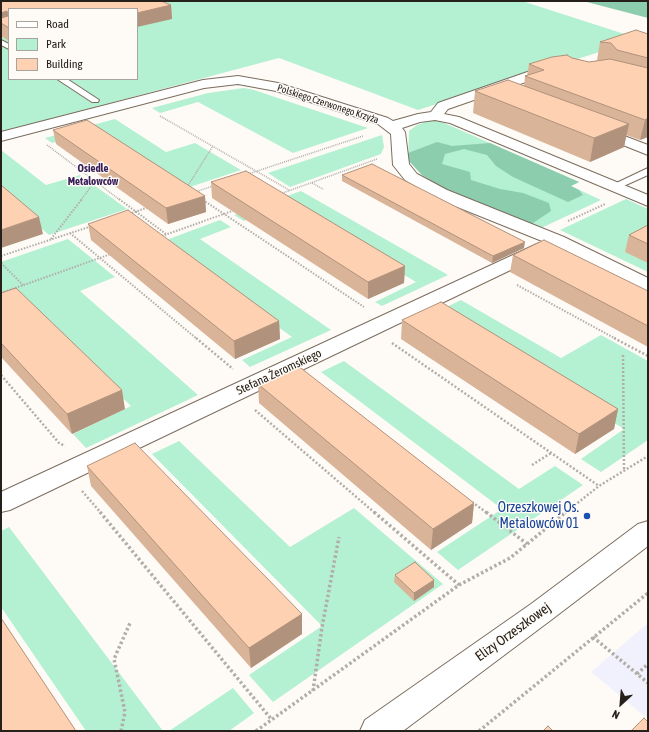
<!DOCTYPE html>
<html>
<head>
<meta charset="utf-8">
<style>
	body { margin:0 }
	#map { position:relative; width:649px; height:732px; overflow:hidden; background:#fefbf7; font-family:"Asap Condensed",sans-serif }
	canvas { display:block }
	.frame { position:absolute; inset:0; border:2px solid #26201a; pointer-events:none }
	.legend { position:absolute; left:8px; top:8px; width:130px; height:72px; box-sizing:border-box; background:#fefbf7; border:1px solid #a8a39f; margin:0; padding:5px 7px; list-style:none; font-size:12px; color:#26201a }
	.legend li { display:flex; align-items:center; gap:8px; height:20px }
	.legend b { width:20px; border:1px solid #a8a39f }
	.north { position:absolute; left:601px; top:684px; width:40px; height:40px; -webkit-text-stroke:3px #fefbf7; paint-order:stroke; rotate:206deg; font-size:11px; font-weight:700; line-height:16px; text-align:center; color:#26201a }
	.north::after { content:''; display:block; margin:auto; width:14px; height:18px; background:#26201a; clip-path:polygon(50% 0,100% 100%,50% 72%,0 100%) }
</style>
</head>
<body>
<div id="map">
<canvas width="649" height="732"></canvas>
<div class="frame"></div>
<ul class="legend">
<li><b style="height:5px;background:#fff"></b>Road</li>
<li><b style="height:11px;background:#b4f0d2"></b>Park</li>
<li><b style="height:11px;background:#fdd1b1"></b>Building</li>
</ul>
<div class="north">N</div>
</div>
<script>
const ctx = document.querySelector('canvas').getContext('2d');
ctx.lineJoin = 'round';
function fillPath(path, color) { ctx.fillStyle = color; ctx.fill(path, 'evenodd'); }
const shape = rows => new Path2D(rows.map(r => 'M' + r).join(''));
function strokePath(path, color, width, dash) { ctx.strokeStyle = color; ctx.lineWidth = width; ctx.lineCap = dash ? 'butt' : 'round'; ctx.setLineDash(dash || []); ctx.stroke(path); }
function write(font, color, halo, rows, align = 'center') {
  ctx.font = font + ' "Asap Condensed",sans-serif'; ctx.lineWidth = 3; ctx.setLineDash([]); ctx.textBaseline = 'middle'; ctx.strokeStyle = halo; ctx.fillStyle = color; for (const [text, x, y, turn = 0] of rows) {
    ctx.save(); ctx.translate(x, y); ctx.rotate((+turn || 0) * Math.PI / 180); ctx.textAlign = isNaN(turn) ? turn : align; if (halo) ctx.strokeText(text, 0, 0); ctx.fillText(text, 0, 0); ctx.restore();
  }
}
fillPath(shape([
	[648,623,648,719,591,672]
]), '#f1f0fd');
fillPath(shape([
	[1,1,522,1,640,39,418,110,279,58,1,132],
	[9,9,137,9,137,79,9,79],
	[244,88,254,90,368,128,293,153,198,102,160,113,152,108,208,93],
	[115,119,166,152,195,143,241,170,178,191,92,132,52,143,45,138],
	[435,119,579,182,571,186,601,200,539,229,422,175,408,160,409,131,417,125],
	[382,135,384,147,381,154,290,187,268,173],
	[1,150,46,185,80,175,127,209,49,235,1,194],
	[301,191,448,275,382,306,375,302,416,282,287,205,244,221,234,215],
	[626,199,648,209,648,272,560,230],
	[220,220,231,227,200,239,331,330,250,367,242,360,292,337,169,248,115,259],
	[68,239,115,277,80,291,198,395,86,448,73,434,131,406,26,305,1,314,1,262],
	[461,300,561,358,601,335,648,361,648,440,601,472,581,459,624,429,434,313],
	[344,361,519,489,555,466,583,485,458,570,437,552,502,509,321,372],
	[179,441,290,547,354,508,443,584,273,702,249,675,322,626,152,454],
	[9,527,163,731,86,731,1,607,1,531],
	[233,688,254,713,229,731,169,731]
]), '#b4f0d2');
fillPath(shape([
	[583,1,648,1,648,18],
	[437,142,452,146,490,143,579,182,571,186,579,190,583,195,568,202,513,177,496,166,487,155,464,149,445,154,442,164,470,172,471,180,500,189,523,193,549,203,551,211,530,225,444,189,422,175,408,160,408,153]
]), '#8bcdad');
const lane = shape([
	[1,40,9,44,9,49,1,45,1,40],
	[57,79,67,79,99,100,98,102,92,102,57,79],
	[648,168,648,175,617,189,613,190,608,187,648,168]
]);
const street = shape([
	[553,66,559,70,558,73,546,75,448,109,444,114,459,117,648,195,648,206,450,123,435,120,420,122,402,128,405,132,409,164,417,174,447,190,564,237,648,278,648,292,641,290,552,245,435,198,405,180,393,165,391,134,378,124,276,91,238,84,204,88,1,141,1,132,203,80,238,76,278,83,388,118,393,121,418,114,431,112,438,103,539,68,553,66],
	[598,126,648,145,648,155,593,133,591,130,593,127,598,126],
	[539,243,546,245,548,249,546,253,10,510,1,512,1,492,539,243]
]);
const secondary = shape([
	[648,521,648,546,551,620,403,731,360,731,365,720,531,604,638,524,648,521]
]);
strokePath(lane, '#7b6d5e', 2);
strokePath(street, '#7b6d5e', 2);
strokePath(secondary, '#7b6d5e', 2);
strokePath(shape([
	[160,116,289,190],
	[47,145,120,200],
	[248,174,363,136],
	[312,183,323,189],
	[187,187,213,146],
	[195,192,213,186],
	[280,194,377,159],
	[81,200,95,181]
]), '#b1ada8', 1.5, [1, 1]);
strokePath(shape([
	[119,199,166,234],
	[203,200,364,307],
	[129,214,149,207],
	[568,221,605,204],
	[70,233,197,339],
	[159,237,235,210],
	[51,239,82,199],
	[1,256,92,226],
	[1,263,23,285],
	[517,285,616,339],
	[1,293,111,254]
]), '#b1ada8', 2, [1.5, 1.5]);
strokePath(shape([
	[196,338,233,369],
	[614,338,648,356],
	[392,343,599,486],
	[623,355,624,469],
	[1,375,59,443,65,446],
	[255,410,375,513],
	[532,465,551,453],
	[82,491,101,513],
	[472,502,487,513],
	[565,513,599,486,648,456]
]), '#b1ada8', 2.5, [2, 2]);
strokePath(shape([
	[100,512,272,720],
	[374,512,459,585],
	[486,512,527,544],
	[593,637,648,683],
	[637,674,648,664],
	[313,691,322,627,339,537],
	[121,731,125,712,114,659,130,623],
	[256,731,459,585,510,558,566,512],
	[479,731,648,593]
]), '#b1ada8', 3.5, [2.5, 2.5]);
fillPath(lane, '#fff');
fillPath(street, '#fff');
fillPath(secondary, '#fff');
fillPath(shape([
	[1,1,171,5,172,19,9,9,9,41,1,36],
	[648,34,648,137,640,140,626,135,624,147,590,162,473,113,475,91,524,86,525,76,527,76,529,64,572,58,589,62,600,60,597,60,600,42],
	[53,130,205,196,206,212,168,224,56,144],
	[342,175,524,248,492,263,342,181],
	[211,182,405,266,404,283,368,299,212,198],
	[88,224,279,321,280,339,235,359,91,240],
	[648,225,648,263,625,252,629,235],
	[513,255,648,291,648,347,510,272],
	[1,293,125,409,72,434,1,357],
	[402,320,618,409,614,429,575,454,401,339],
	[258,384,474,503,472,523,431,550,259,403],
	[87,466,302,614,302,634,251,668,91,486],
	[395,575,434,580,434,587,414,601,394,582]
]), '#dab498');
fillPath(shape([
	[171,5,172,19,137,27,137,13],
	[7,11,9,21,1,23,1,13],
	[648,118,648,137,640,140,645,120],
	[629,124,624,147,590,162,594,138],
	[205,196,206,212,168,224,166,208],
	[39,217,43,234,1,248,1,230],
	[525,242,524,248,492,263,493,256],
	[405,266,404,283,368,299,368,282],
	[279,321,280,339,235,359,234,341],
	[122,390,125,409,72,434,67,414],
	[618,409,614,429,575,454,579,434],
	[474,503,472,523,431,550,433,529],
	[434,580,434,587,414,601,414,593],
	[302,614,302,634,251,668,249,648]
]), '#b1927c');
const building = shape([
	[1,1,161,1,171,5,137,13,137,9,9,9,9,28,1,23,1,18,8,16,7,11,1,13,1,1],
	[636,30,648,34,648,58,617,50,611,43,600,42,636,30],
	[567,55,572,58,589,62,610,59,648,68,648,118,645,120,525,76,544,70,529,64,552,57,567,55],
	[508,80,629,124,594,138,475,91,508,80],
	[87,120,205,196,166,208,53,130,87,120],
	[372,164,525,242,493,256,342,175,372,164],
	[246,171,405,266,368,282,211,182,246,171],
	[1,185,39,217,1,230,1,185],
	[128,210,279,321,234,341,88,224,128,210],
	[648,225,648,244,629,235,648,225],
	[544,240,648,291,648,326,513,255,544,240],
	[16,288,122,390,67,414,1,343,1,293,16,288],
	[441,302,618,409,579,434,402,320,441,302],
	[297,365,474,503,433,529,258,384,297,365],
	[135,443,302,614,249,648,87,466,135,443],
	[415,562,434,580,414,593,395,575,415,562],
	[1,618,76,731,1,731,1,618],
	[644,718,648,722,648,731,631,731,644,718],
	[548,726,553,731,543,731,548,726]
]);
fillPath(building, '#fdd1b1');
strokePath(building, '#b1927c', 1);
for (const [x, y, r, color] of [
	[587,516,4,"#1a4fb4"]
]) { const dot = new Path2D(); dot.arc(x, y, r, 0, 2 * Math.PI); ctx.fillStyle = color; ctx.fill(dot); strokePath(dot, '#fefbf7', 1.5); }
write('10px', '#26201a', '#fefbf7', [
	["Polskiego Czerwonego Krzyża",328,104,18]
]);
write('bold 11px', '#3b2059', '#fefbf7', [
	["Osiedle",93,169],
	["Metalowców",93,182]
]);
write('12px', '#26201a', '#fefbf7', [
	["Stefana Żeromskiego",279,372,-25]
]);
write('14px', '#164399', '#fefbf7', [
	["Orzeszkowej Os.",579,508],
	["Metalowców 01",579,524]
], 'right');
write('14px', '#26201a', '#fefbf7', [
	["Elizy Orzeszkowej",513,632,-36]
]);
</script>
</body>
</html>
